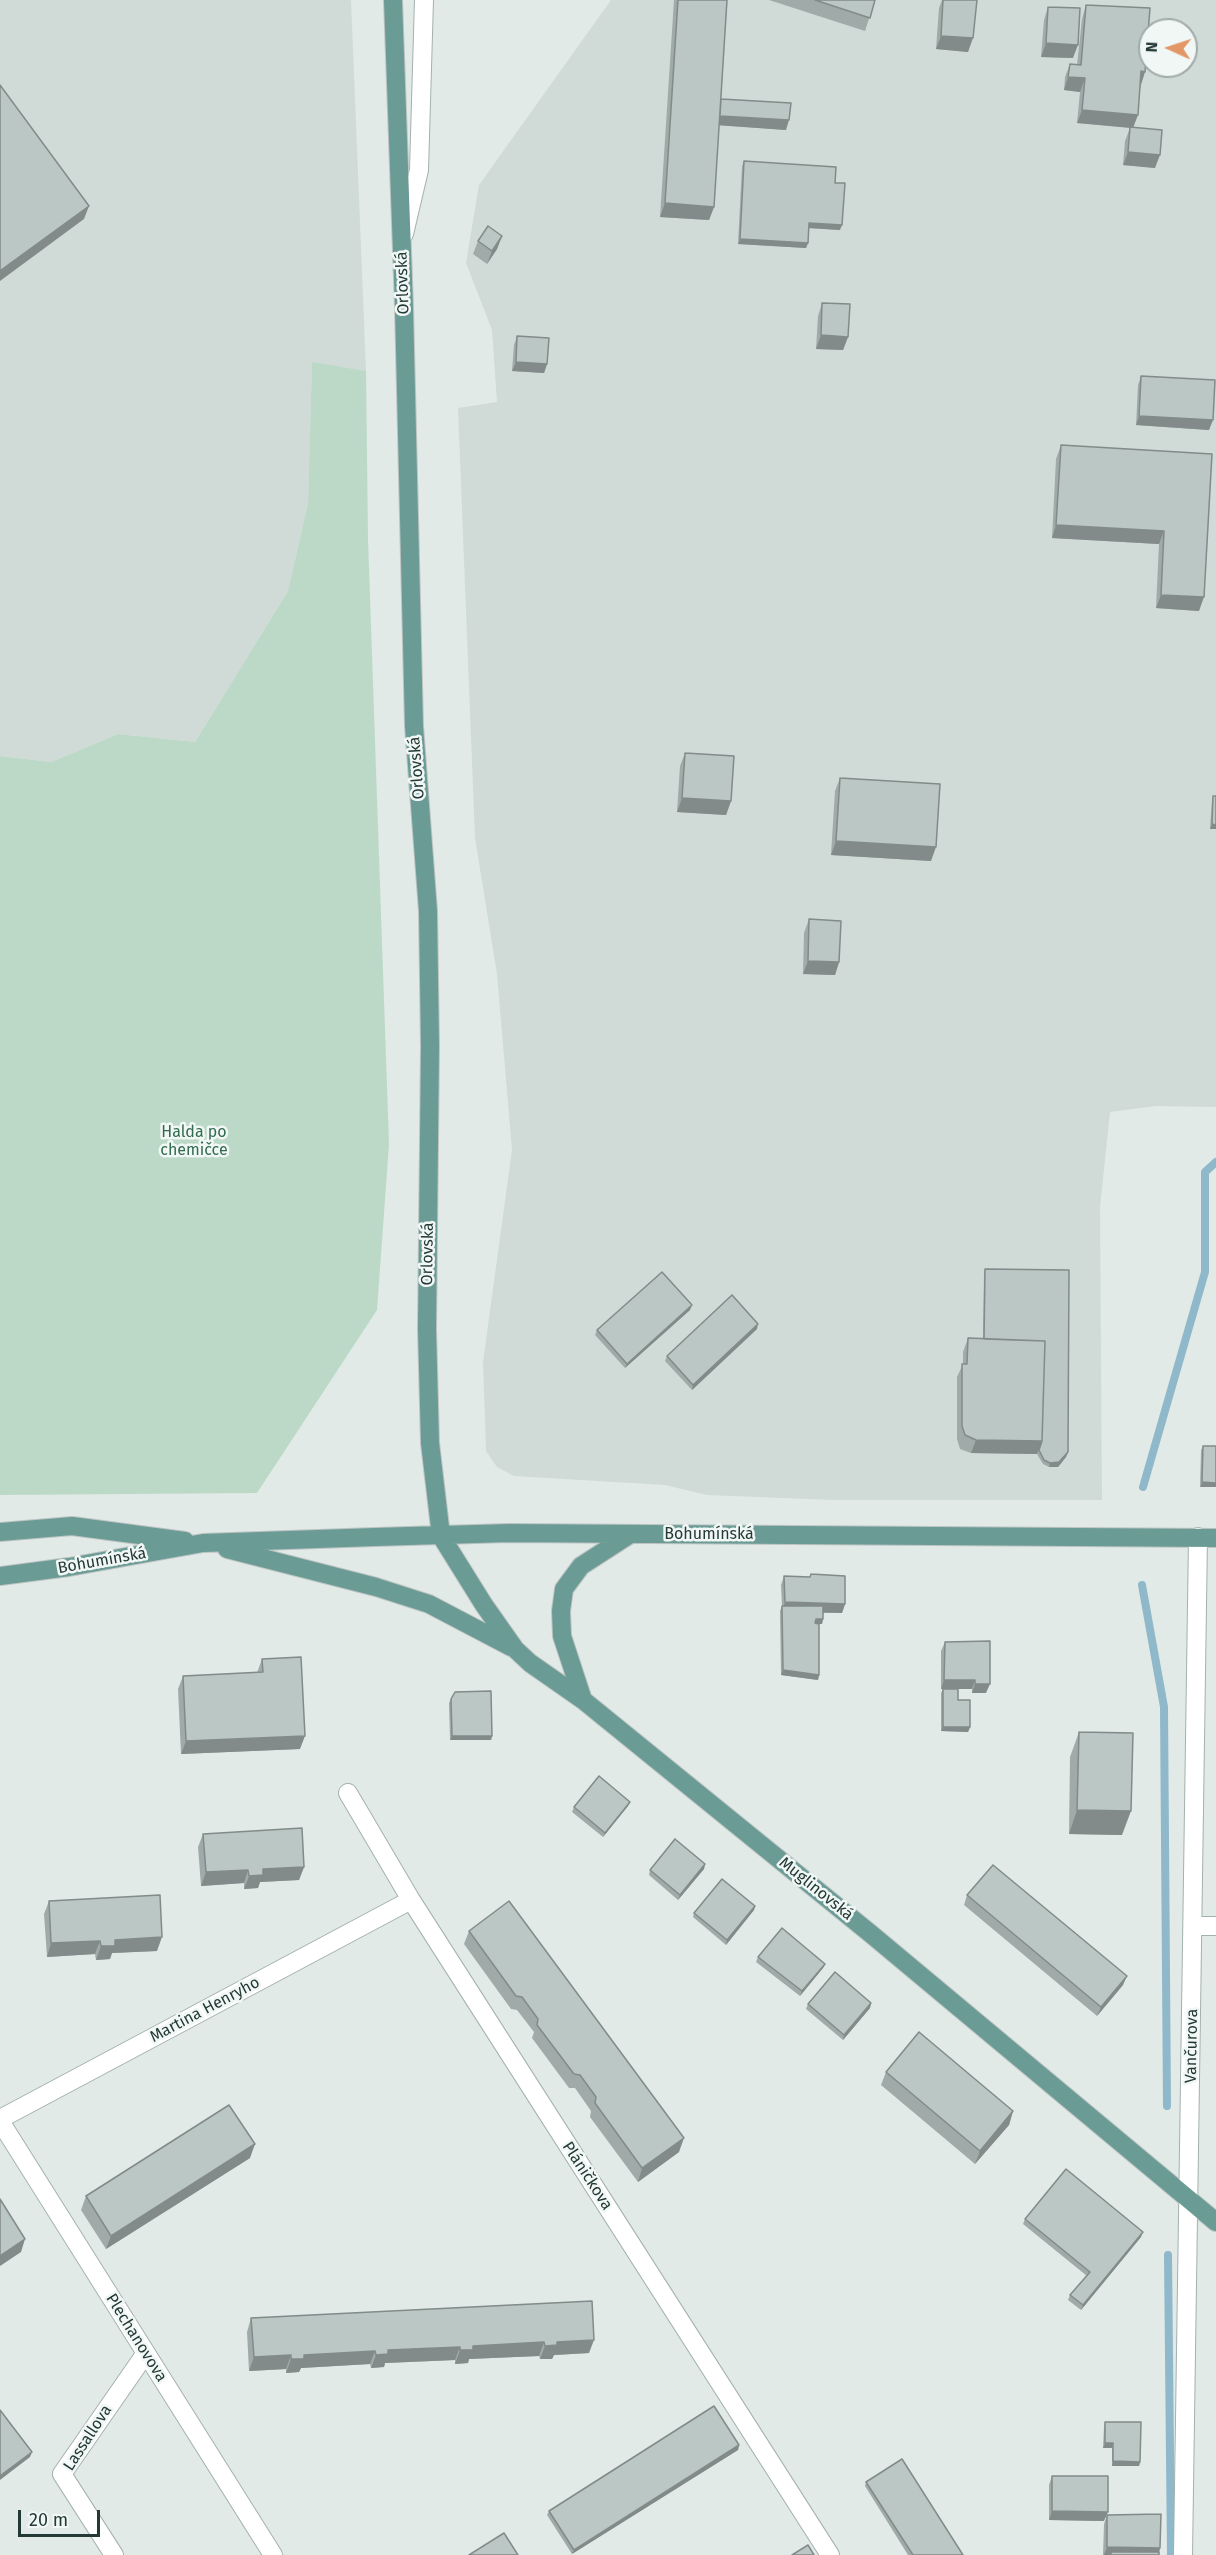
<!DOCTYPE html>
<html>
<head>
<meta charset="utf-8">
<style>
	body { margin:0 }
	#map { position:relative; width:1216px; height:2555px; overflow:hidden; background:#e1eae7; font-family:"Fira Sans",sans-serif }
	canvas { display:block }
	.north { position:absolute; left:1138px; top:18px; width:60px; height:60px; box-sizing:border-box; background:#f1f7f5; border:2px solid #9faba9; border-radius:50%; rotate:273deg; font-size:16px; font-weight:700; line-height:24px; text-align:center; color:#233936 }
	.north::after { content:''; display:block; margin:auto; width:21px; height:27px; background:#e39766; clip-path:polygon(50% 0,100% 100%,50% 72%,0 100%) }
	.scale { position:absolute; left:18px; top:2510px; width:82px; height:27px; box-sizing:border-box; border:3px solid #233936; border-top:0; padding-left:8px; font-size:18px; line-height:21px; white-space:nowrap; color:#233936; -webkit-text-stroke:4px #f1f7f5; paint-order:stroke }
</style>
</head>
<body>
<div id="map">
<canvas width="1216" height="2555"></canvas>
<div class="north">N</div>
<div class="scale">20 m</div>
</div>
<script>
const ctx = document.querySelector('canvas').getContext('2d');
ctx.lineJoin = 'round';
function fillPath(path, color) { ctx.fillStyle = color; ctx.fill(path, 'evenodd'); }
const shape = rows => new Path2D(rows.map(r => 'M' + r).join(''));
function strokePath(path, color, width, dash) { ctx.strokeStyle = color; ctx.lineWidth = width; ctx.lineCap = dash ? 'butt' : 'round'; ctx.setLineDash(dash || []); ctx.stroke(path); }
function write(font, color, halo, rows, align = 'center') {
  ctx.font = font + ' "Fira Sans",sans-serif'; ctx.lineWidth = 5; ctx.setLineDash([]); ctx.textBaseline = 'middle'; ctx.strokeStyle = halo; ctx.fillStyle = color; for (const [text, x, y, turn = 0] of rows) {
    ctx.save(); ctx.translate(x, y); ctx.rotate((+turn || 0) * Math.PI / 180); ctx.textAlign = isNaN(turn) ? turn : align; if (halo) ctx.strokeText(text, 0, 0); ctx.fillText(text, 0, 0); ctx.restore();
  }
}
fillPath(shape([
	[0,0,351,0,366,371,312,363,308,503,288,591,195,742,118,734,51,762,0,756],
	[611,0,1216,0,1216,1107,1156,1106,1110,1112,1100,1207,1102,1500,833,1500,707,1495,665,1485,514,1476,497,1467,486,1451,483,1362,512,1150,497,974,475,838,458,408,497,402,492,330,466,263,479,185],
	[1150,30,1186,30,1186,66,1150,66]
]), '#d0dad7');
fillPath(shape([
	[312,362,366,371,368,539,389,1144,377,1310,257,1493,0,1495,0,756,51,762,118,734,195,742,288,591,308,503]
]), '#bcd9c8');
strokePath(shape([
	[1143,1487,1205,1272,1205,1172,1216,1162],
	[1142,1585,1164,1707,1167,2106],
	[1168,2255,1171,2555]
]), '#8fb8ca', 8);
const minor = shape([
	[404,234,419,170,424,0],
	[348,1793,411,1900,830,2555],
	[1193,1926,1216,1926],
	[0,2119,411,1900],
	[0,2121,273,2555],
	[114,2555,62,2474,146,2353],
	[1183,2555,1198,1537]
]);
const major = shape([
	[393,0,404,307,414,726,428,911,430,1046,427,1329,430,1443,441,1536,484,1605,515,1649,530,1663,583,1700,871,1934,1216,2222],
	[0,1532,72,1526,185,1541],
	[227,1549,376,1587,429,1604,511,1647],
	[0,1576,69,1567,203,1543,375,1537,509,1533,1216,1538],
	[583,1700,562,1636,561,1611,564,1589,581,1566,629,1535]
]);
strokePath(minor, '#a4b1ae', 20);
strokePath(major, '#bdc4c3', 20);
strokePath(minor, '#fff', 18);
strokePath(major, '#6a9b95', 18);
fillPath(shape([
	[674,0,727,0,721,99,786,130,719,125,714,207,709,220,660,217],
	[769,0,875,0,865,31],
	[942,0,977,0,968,52,936,49,939,8],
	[1086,5,1141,85,1133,127,1155,168,1123,165,1125,141,1130,128,1077,123,1080,92,1064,90,1065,77,1070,64,1077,65,1082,19],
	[1048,7,1073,58,1041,57,1044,20],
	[744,161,835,183,840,230,809,228,808,243,806,248,738,244,742,166],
	[502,236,497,249,487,264,473,254,478,241],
	[822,303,848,337,843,350,816,349,818,316],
	[517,336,547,364,544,373,512,371,514,345],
	[1141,376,1209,430,1136,425,1138,385],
	[1061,445,1212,454,1199,611,1156,608,1159,544,1052,538,1056,459],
	[685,753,731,801,726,815,677,812,680,766],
	[840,778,931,861,831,855,835,791],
	[1213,796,1216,829,1210,829,1212,800],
	[809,919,839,962,835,975,803,974,804,933],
	[985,1269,1068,1452,1066,1457,1058,1467,1049,1467,1043,1464,1037,1454,971,1453,960,1449,957,1439,957,1377,963,1364,963,1352,968,1338,983,1339,984,1273],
	[690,1310,625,1368,595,1335,597,1330],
	[757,1329,692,1390,665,1361,667,1356],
	[1203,1446,1216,1446,1200,1487,1201,1450],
	[784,1576,845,1604,842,1613,823,1613,823,1619,822,1624,819,1624,819,1675,818,1680,781,1675,780,1611,782,1606,781,1585],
	[945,1642,986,1693,972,1693,972,1689,958,1689,958,1700,970,1727,968,1732,941,1731,941,1693,943,1689,941,1689,941,1651],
	[262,1659,300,1749,181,1754,178,1689,183,1676,257,1673],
	[451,1699,492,1736,491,1740,450,1740,449,1703],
	[1079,1732,1122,1835,1069,1834,1070,1757],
	[628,1806,603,1837,572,1812,574,1807],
	[203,1834,304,1867,299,1880,260,1882,258,1888,244,1889,244,1883,201,1886,198,1847],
	[705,1864,704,1869,678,1900,649,1875,650,1870],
	[967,1895,1123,1985,1097,2016,964,1905],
	[49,1901,157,1951,112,1953,110,1959,96,1960,95,1954,47,1957,44,1914],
	[755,1906,754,1910,726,1945,693,1917,694,1913],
	[469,1931,679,2152,638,2182,590,2117,591,2111,575,2088,569,2088,532,2038,534,2032,517,2010,511,2009,464,1944],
	[758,1957,825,1964,823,1968,800,1996,756,1962],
	[871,2003,870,2008,843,2040,806,2009,808,2004],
	[886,2072,1013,2111,1009,2125,975,2164,881,2085],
	[250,2158,106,2249,81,2210,86,2196],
	[1025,2219,1141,2237,1081,2310,1068,2300,1070,2295,1087,2276,1023,2224],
	[592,2301,589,2353,554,2355,552,2359,540,2359,539,2356,469,2359,468,2363,455,2364,455,2360,385,2363,384,2367,371,2368,370,2364,301,2368,299,2372,286,2373,286,2369,249,2371,247,2332,251,2318],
	[1105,2422,1140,2462,1139,2466,1112,2466,1112,2448,1103,2448,1104,2427],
	[739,2445,738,2450,572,2554,547,2515,549,2511],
	[1052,2476,1104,2521,1049,2520,1049,2485],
	[866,2482,963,2555,908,2555,865,2486],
	[1107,2515,1160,2548,1159,2555,1103,2555,1104,2524]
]), '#a0aba9');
fillPath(shape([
	[941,36,973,38,968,52,936,49],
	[1046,43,1078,45,1073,58,1041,57],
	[1141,71,1145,72,1141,85],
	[1068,77,1085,78,1080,92,1064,90],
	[1082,110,1138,115,1133,128,1077,123],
	[719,116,789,120,786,130,715,125],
	[1128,152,1160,155,1155,168,1123,165],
	[665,203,714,207,709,220,660,217],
	[89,206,84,219,0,281,0,271],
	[809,223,842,225,840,230,808,228],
	[502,236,497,249,487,264,492,251],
	[740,239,808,243,806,248,738,244],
	[821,335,848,337,843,350,816,349],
	[516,362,547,364,544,373,512,371],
	[1139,416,1213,420,1209,430,1136,425],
	[1056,525,1164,531,1159,544,1052,538],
	[1161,595,1204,597,1199,611,1156,608],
	[682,798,731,801,726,815,677,812],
	[1212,824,1216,825,1216,829,1210,829],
	[836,841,936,847,931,861,831,855],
	[808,961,839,962,835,975,803,974],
	[692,1305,690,1310,625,1368,627,1364],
	[758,1324,757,1329,692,1390,693,1385],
	[976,1440,1042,1441,1037,1454,971,1453],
	[1068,1452,1066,1457,1058,1467,1049,1467,1050,1463],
	[1202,1482,1216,1483,1216,1487,1200,1487],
	[785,1602,845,1604,842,1613,782,1611],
	[816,1619,823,1619,822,1624,814,1624],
	[783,1670,819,1675,818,1680,781,1675],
	[944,1680,975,1680,972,1689,941,1689],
	[975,1684,990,1684,986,1693,972,1693],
	[943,1727,970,1727,968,1732,941,1731],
	[305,1736,300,1749,181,1754,186,1741],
	[452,1736,492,1736,491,1740,450,1740],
	[630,1802,628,1806,603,1837,605,1833],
	[1077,1810,1131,1811,1122,1835,1069,1834],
	[705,1864,704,1869,678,1900,680,1895],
	[304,1867,299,1880,260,1882,258,1888,244,1889,249,1876,263,1869],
	[248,1870,244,1883,201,1886,206,1872],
	[755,1906,754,1910,726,1945,727,1940],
	[162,1937,157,1951,112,1953,110,1959,96,1960,101,1946,115,1940],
	[100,1941,95,1954,47,1957,51,1943],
	[825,1964,823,1968,800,1996,802,1991],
	[1127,1976,1123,1985,1097,2016,1101,2007],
	[871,2003,870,2008,843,2040,844,2035],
	[1013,2111,1009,2125,975,2164,980,2151],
	[684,2138,679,2152,638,2182,642,2168],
	[255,2144,250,2158,106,2249,111,2236],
	[1143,2232,1141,2237,1081,2310,1083,2305],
	[25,2239,21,2252,0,2266,0,2256],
	[594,2340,589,2353,554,2355,552,2359,540,2359,545,2346,557,2342],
	[544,2342,539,2356,469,2359,468,2363,455,2364,460,2350,473,2346],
	[460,2347,455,2360,385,2363,384,2367,371,2368,376,2355,388,2350],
	[375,2351,370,2364,301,2368,299,2372,286,2373,291,2359,304,2355],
	[291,2355,286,2369,249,2371,254,2357],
	[1105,2443,1113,2443,1112,2448,1103,2448],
	[739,2445,738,2450,572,2554,574,2550],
	[32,2452,30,2457,0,2480,0,2476],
	[1113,2461,1140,2462,1139,2466,1112,2466],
	[1052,2511,1108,2512,1104,2521,1049,2520],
	[1107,2547,1160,2548,1158,2555,1111,2552,1110,2555,1104,2555]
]), '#828b89');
const building = shape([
	[678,0,727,0,714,207,665,203,678,0],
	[815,0,875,0,870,18,815,0],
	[943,0,977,0,973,38,941,36,943,0],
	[1086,5,1150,8,1145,72,1141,71,1138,115,1082,110,1085,78,1068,77,1070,64,1081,65,1086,5],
	[1048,7,1080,8,1078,45,1046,43,1048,7],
	[0,85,89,206,0,271,0,85],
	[721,99,791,103,789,120,720,116,721,99],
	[1130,127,1162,130,1160,155,1128,152,1130,127],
	[744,161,836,167,835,183,845,183,842,225,809,223,808,243,740,239,744,161],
	[488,226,502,236,492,251,478,241,488,226],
	[822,303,850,304,848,337,821,335,822,303],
	[517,336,549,338,547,364,516,362,517,336],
	[1141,376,1215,380,1213,420,1139,416,1141,376],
	[1061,445,1212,454,1204,597,1161,595,1164,531,1056,525,1061,445],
	[685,753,734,756,731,801,682,798,685,753],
	[840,778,940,784,936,847,836,841,840,778],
	[1213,796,1216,796,1216,825,1212,824,1213,796],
	[809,919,841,921,839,962,808,961,809,919],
	[985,1269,1069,1270,1068,1452,1059,1462,1050,1463,1044,1460,1039,1450,1042,1441,1045,1341,984,1339,985,1269],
	[662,1272,692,1305,627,1364,597,1330,662,1272],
	[732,1295,758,1324,693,1385,667,1356,732,1295],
	[968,1338,1045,1341,1042,1441,976,1440,965,1435,962,1426,962,1364,967,1364,968,1338],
	[1203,1446,1216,1446,1216,1483,1202,1482,1203,1446],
	[811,1574,845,1576,845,1604,785,1602,784,1576,810,1577,811,1574],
	[782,1606,823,1606,823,1619,816,1619,815,1623,819,1624,819,1675,783,1670,782,1606],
	[990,1641,990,1684,975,1684,975,1680,944,1680,945,1642,990,1641],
	[301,1657,305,1736,186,1741,183,1676,263,1672,262,1659,301,1657],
	[943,1689,958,1689,958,1700,970,1700,970,1727,943,1727,943,1689],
	[491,1691,492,1736,452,1736,451,1699,455,1692,491,1691],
	[1079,1732,1133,1733,1131,1811,1077,1810,1079,1732],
	[599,1776,630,1802,605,1833,574,1807,599,1776],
	[302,1828,304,1867,263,1869,263,1875,249,1876,248,1870,206,1872,203,1834,302,1828],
	[675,1839,705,1864,680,1895,650,1870,675,1839],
	[993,1865,1127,1976,1101,2007,967,1895,993,1865],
	[722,1879,755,1906,727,1940,694,1913,722,1879],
	[160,1895,162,1937,115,1940,115,1946,101,1946,100,1941,51,1943,49,1901,160,1895],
	[509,1901,684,2138,642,2168,595,2103,596,2097,580,2075,574,2074,537,2025,538,2019,522,1997,516,1996,469,1931,509,1901],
	[782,1928,825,1964,802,1991,758,1957,782,1928],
	[835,1972,871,2003,844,2035,808,2004,835,1972],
	[919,2032,1013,2111,980,2151,886,2072,919,2032],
	[229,2105,255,2144,111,2236,86,2196,229,2105],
	[1066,2169,1143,2232,1083,2305,1070,2295,1090,2272,1025,2219,1066,2169],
	[0,2199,25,2239,0,2256,0,2199],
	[592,2301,594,2340,557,2342,557,2345,545,2346,544,2342,473,2346,473,2350,460,2350,460,2347,388,2350,388,2354,376,2355,375,2351,304,2355,304,2359,291,2359,291,2355,254,2357,251,2318,592,2301],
	[714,2406,739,2445,574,2550,549,2511,714,2406],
	[0,2410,32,2452,0,2476,0,2410],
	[1105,2422,1141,2422,1140,2462,1113,2461,1113,2443,1105,2443,1105,2422],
	[902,2459,963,2555,913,2555,866,2482,902,2459],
	[1052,2476,1108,2476,1108,2512,1052,2511,1052,2476],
	[1161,2514,1160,2548,1107,2547,1107,2515,1161,2514],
	[504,2533,518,2555,469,2555,504,2533],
	[808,2545,814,2555,792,2555,808,2545],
	[1111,2552,1159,2552,1159,2555,1111,2555,1111,2552]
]);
fillPath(building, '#bac7c4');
strokePath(building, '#828b89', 1.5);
write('16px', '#233936', '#f1f7f5', [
	["Orlovská",403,283,-92],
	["Orlovská",417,768,-94],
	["Orlovská",428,1254,-89],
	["Bohumínská",709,1535],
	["Bohumínská",102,1561,-10],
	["Muglinovská",816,1889,39],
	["Martina Henryho",205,2010,-28],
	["Vančurova",1192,2046,-89],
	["Pláničkova",587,2176,57],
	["Plechanovova",136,2338,58],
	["Lassallova",88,2438,-57]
]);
write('16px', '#326b50', '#f1f7f5', [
	["Halda po",194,1133],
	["chemičce",194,1151]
]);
</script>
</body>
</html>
